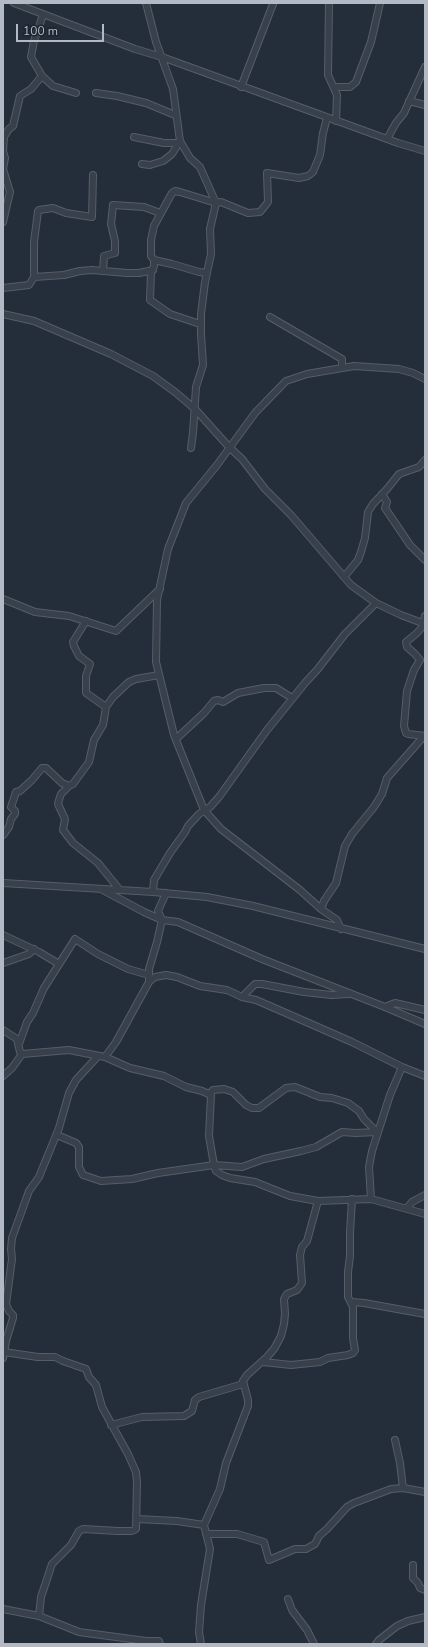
<!DOCTYPE html>
<html>
<head>
<meta charset="utf-8">
<style>
	body { margin:0 }
	#map { position:relative; width:428px; height:1647px; overflow:hidden; background:#242e3a; font-family:"Nunito Sans",sans-serif }
	canvas { display:block }
	.frame { position:absolute; inset:0; border:4px solid #b3bac6; pointer-events:none }
	.scale { position:absolute; left:16px; top:24px; width:88px; height:18px; box-sizing:border-box; border:2px solid #b3bac6; border-top:0; padding-left:5px; font-size:12px; line-height:14px; white-space:nowrap; color:#b3bac6; -webkit-text-stroke:3px #1c2530; paint-order:stroke }
</style>
</head>
<body>
<div id="map">
<canvas width="428" height="1647"></canvas>
<div class="frame"></div>
<div class="scale">100 m</div>
</div>
<script>
const ctx = document.querySelector('canvas').getContext('2d');
ctx.lineJoin = 'round';
const shape = rows => new Path2D(rows.map(r => 'M' + r).join(''));
function strokePath(path, color, width, dash) { ctx.strokeStyle = color; ctx.lineWidth = width; ctx.lineCap = dash ? 'butt' : 'round'; ctx.setLineDash(dash || []); ctx.stroke(path); }
const minor = shape([
	[14,3,135,49,162,57,398,143,425,151],
	[146,3,156,42,173,89,180,141,190,158,200,167,216,203,210,229,211,254,205,282,201,314,201,334,203,365,196,387,193,433,191,448],
	[329,3,328,75,337,95,336,121],
	[43,15,34,41,31,57,42,76,53,86,76,93],
	[241,87,273,4],
	[334,87,350,87,356,82,371,42,380,3],
	[96,93,117,96,146,103,175,115],
	[409,101,425,105],
	[134,137,164,143,178,143],
	[387,139,396,123,404,113,425,67],
	[142,164,150,165,163,161,172,154,180,141],
	[3,222,10,192,3,169,5,158,3,151,4,137,9,129,13,126,20,96,31,89,42,76],
	[154,260,172,264,199,272,207,273],
	[103,271,104,256,115,253,115,241,111,224,113,205,144,207,160,213],
	[34,277,34,242,38,211,39,210,53,208,66,213,92,217,93,175],
	[3,288,29,285,34,277,64,275,80,271,92,270,127,273,139,273,153,270],
	[3,314,34,321,111,354,153,376,175,392,195,409,229,447,242,459,265,489,291,515,351,585,376,603,401,615,425,624],
	[270,317,342,359,342,367],
	[200,324,170,314,150,300,151,272,154,266,154,260,151,256,151,240,154,226,172,193,175,191,180,192,216,203,221,202,248,213,260,212,268,202,267,173,299,178,308,176,313,172,320,155,323,133,327,118],
	[382,494,387,502,385,508,410,545,425,560],
	[344,577,358,560,361,552,365,538,368,512,373,504,387,489,399,474,419,467,425,460],
	[3,599,35,612,69,616,116,631,160,589],
	[425,616,423,626,417,633,406,642,407,647,415,654,420,660,414,670,407,691,404,726,406,733,408,734,425,736],
	[86,621,73,642,74,646,79,656,90,664,86,676,86,693,106,707],
	[176,739,204,713,214,701,218,700,223,702,238,693,264,688,276,688,292,698],
	[69,786,61,794,59,800,58,804,65,819,63,830,73,843,98,863,119,889],
	[3,835,9,827,11,819,15,814,15,811,11,807,16,792,20,791,32,780,42,768,46,768,62,783,69,786,73,784,89,762,94,740,103,725,106,707,113,697,129,682,136,679,159,675],
	[3,883,153,892,207,897,253,906,425,949],
	[101,889,144,912,162,920,178,922,262,959,385,1007,425,1024],
	[153,892,154,880,170,853,185,832,188,826,199,814,210,807,219,797,267,730,305,683,317,670,345,634,376,603],
	[321,909,324,901,336,883,345,846,352,834,374,807,382,794,387,778,424,736],
	[341,929,337,920,321,909,300,890,221,829,204,810,174,735,156,662,157,600,168,549,186,503,217,465,255,413,286,381,307,374,354,366,399,369,413,373,425,379],
	[3,935,39,952,59,964],
	[3,963,29,954,34,949],
	[149,982,155,977,166,975,177,977,200,986,227,990,242,997,255,984,262,984,304,992,332,995,349,994],
	[242,997,256,1000,279,1010,352,1042,402,1067,425,1076],
	[385,1007,395,1003,425,1010],
	[3,1030,17,1039,20,1052,22,1054,69,1050,105,1057,130,1068,164,1076,186,1087,202,1091,211,1095,209,1136,214,1165,216,1171,222,1175,230,1178,255,1182,290,1196,318,1201,371,1199,425,1214],
	[19,1044,27,1022,33,1013,44,988,75,939,98,954,128,969,149,975],
	[105,1057,116,1042,149,982,149,969,157,942,162,920,158,911,166,893],
	[3,1076,12,1068,22,1054],
	[57,1135,76,1143,79,1147,79,1167,83,1175,101,1181,132,1179,158,1173,214,1165,242,1167,264,1159,301,1151,316,1147,342,1132,356,1133,377,1132,364,1119,359,1111,348,1103,332,1098,320,1097,295,1087,286,1088,259,1108,252,1108,246,1105,233,1092,224,1089,213,1090,209,1094],
	[371,1199,369,1167,372,1151,390,1095,402,1067],
	[407,1208,412,1202,425,1195],
	[352,1302,364,1303,425,1314],
	[4,1352,38,1357,55,1357,63,1361,86,1369,89,1377,96,1385,102,1407,128,1454,136,1472,137,1482,136,1529,132,1531,118,1531,83,1529,79,1531,71,1545,52,1564,41,1597,39,1616],
	[3,1358,6,1341,13,1318,13,1315,9,1311,6,1304,12,1259,11,1249,12,1238,29,1191,39,1177,59,1128,69,1093,76,1080,98,1056],
	[263,1362,291,1365,320,1362,328,1358,348,1355,353,1353,355,1350,353,1338,353,1307,348,1297,348,1272,350,1256,350,1233,352,1199],
	[111,1425,142,1417,184,1416,192,1411,195,1400,199,1397,243,1384],
	[395,1440,400,1463,403,1488],
	[137,1519,177,1521,204,1525],
	[206,1534,237,1534,264,1542,269,1560,295,1549,306,1549,315,1544,319,1536,327,1529,347,1507,354,1503,391,1489,403,1488,425,1492],
	[413,1565,413,1578,418,1583,420,1588,425,1590],
	[288,1599,292,1610,307,1630,314,1644],
	[3,1609,39,1616,79,1632,146,1641,159,1641,160,1644],
	[201,1644,199,1632,201,1605,210,1549,204,1525,220,1489,226,1463,248,1406,248,1400,243,1381,247,1375,267,1357,274,1349,281,1336,284,1324,285,1314,284,1299,287,1294,297,1290,302,1283,300,1255,302,1247,307,1241,318,1201],
	[376,1644,379,1640,397,1626,408,1621,425,1617]
]);
strokePath(minor, '#555d69', 8);
strokePath(minor, '#37404b', 6);
</script>
</body>
</html>
